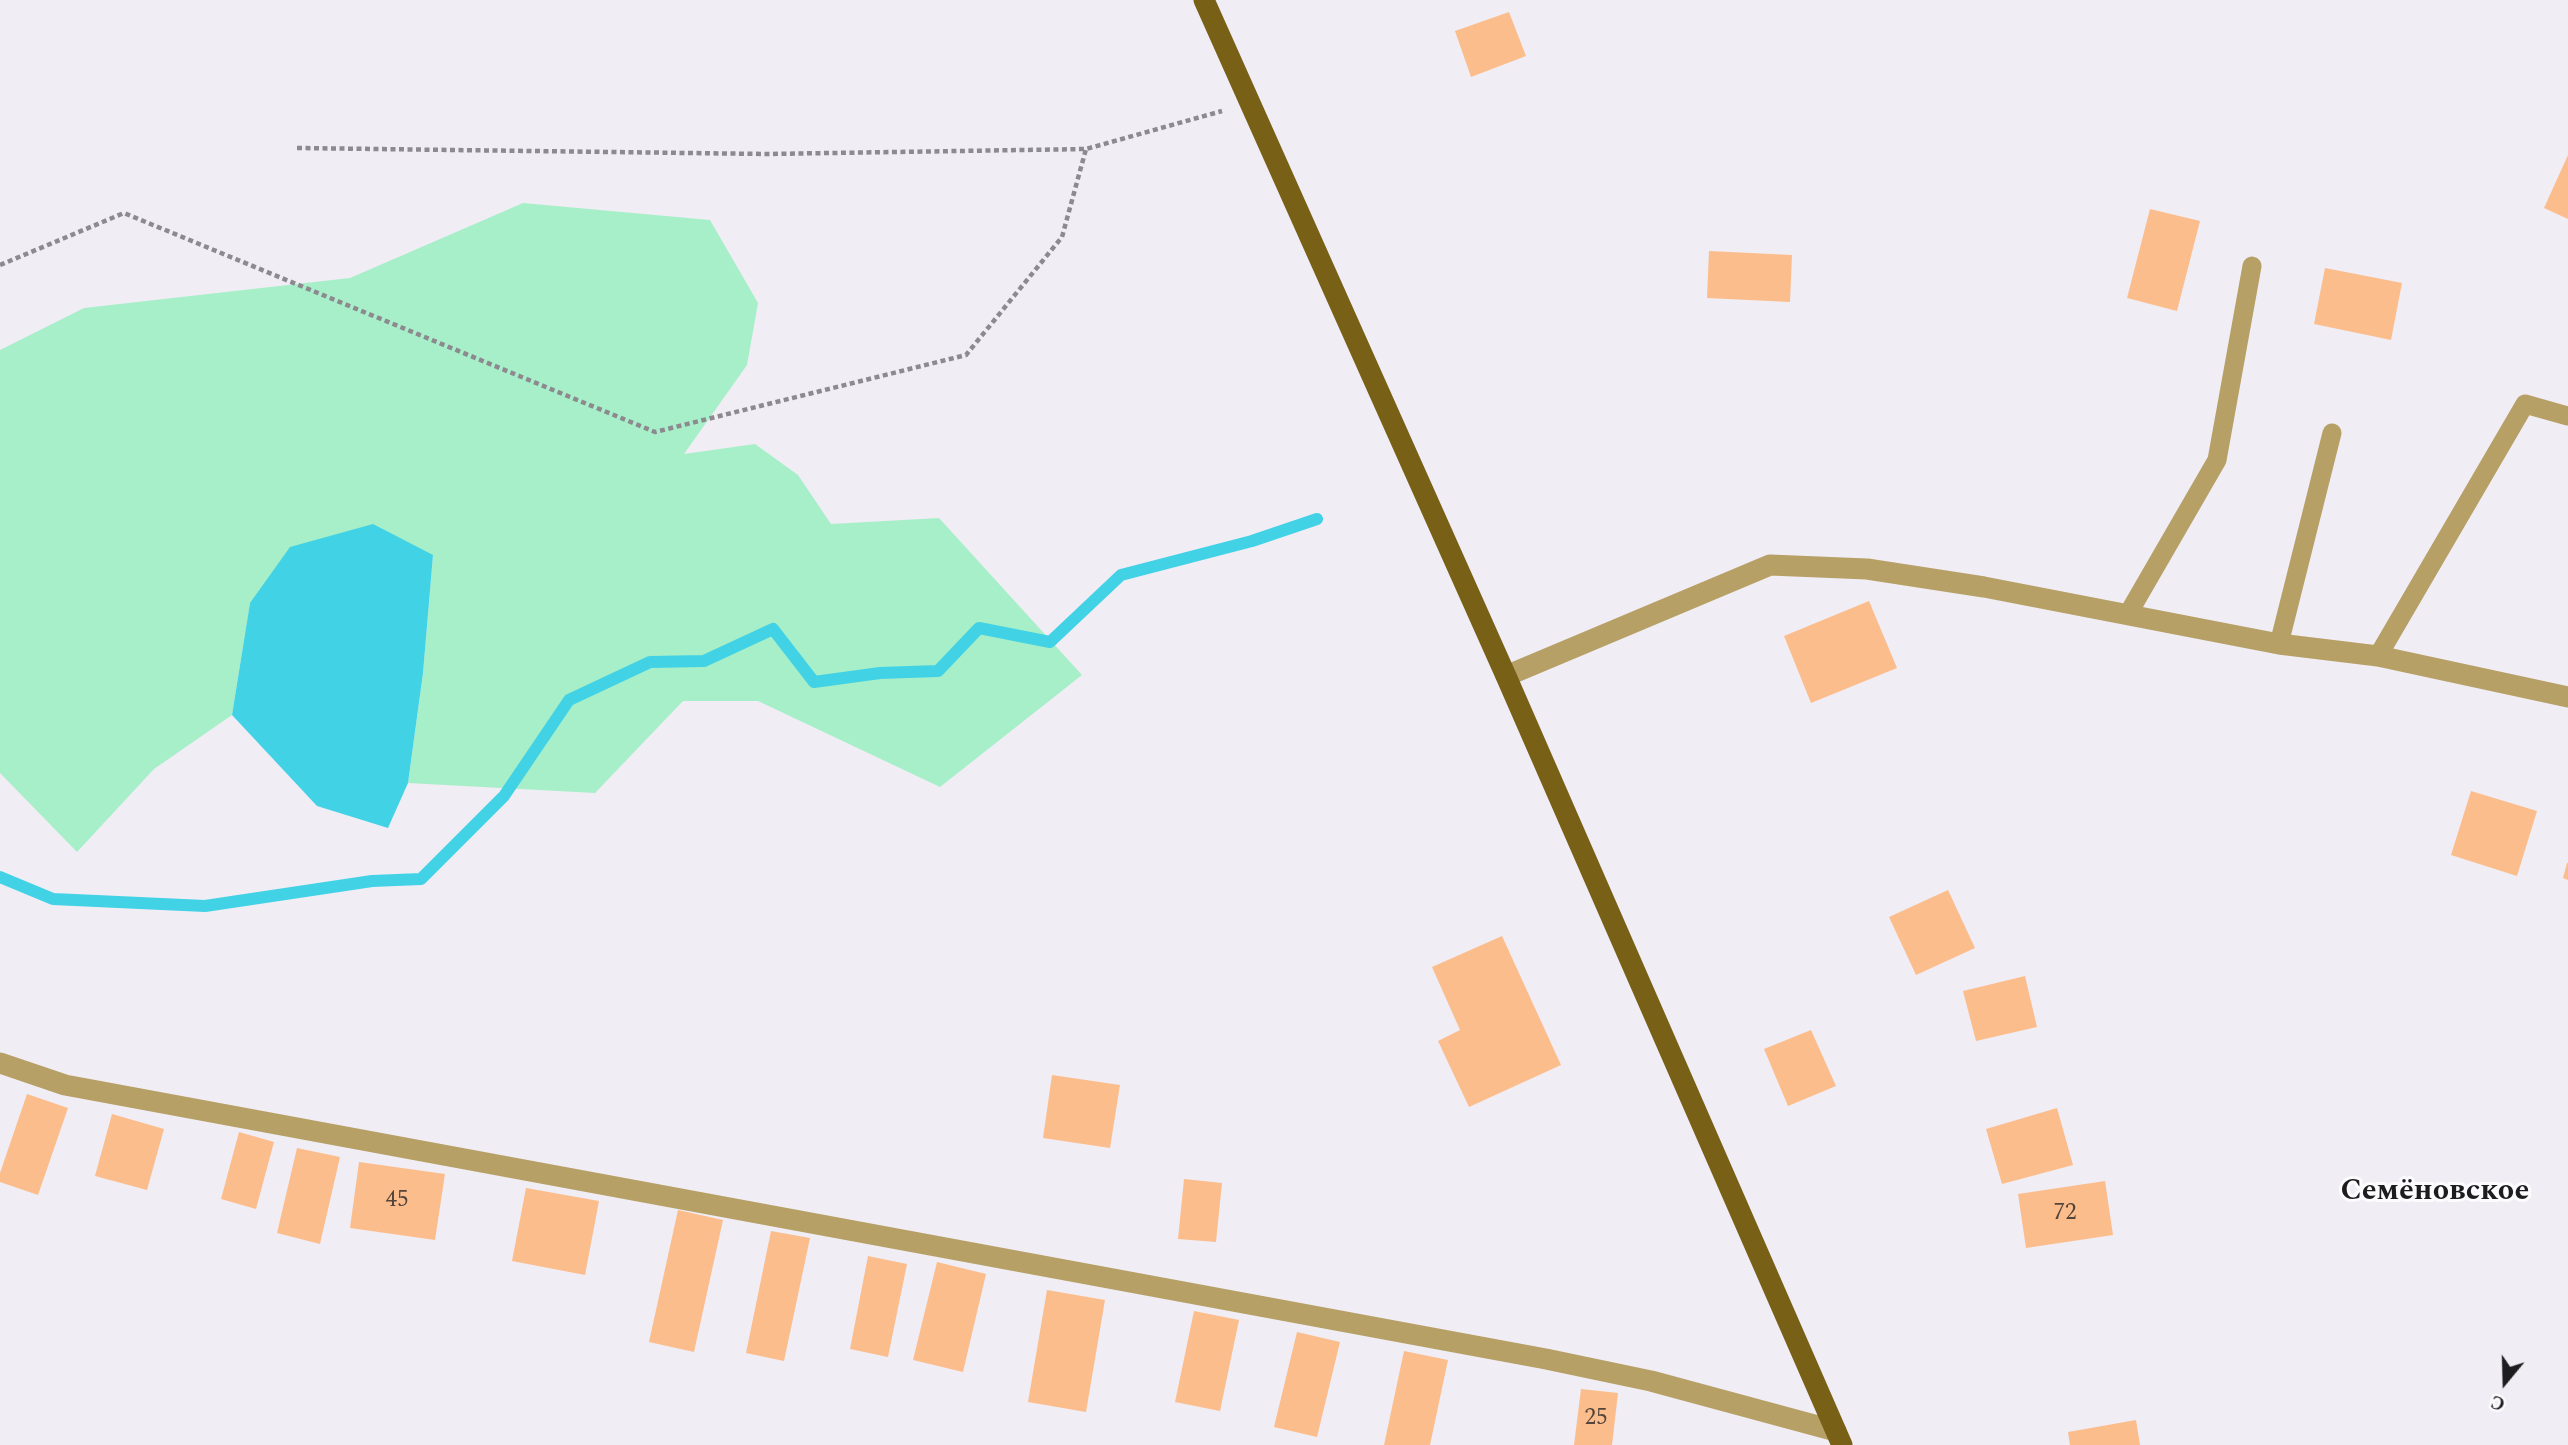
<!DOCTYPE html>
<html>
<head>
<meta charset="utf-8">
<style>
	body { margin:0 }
	#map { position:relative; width:2568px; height:1445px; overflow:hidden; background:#f0edf5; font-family:Spectral,serif }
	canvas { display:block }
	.north { position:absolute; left:2470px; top:1347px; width:70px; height:70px; -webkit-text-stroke:5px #fcfbfe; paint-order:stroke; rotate:199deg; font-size:19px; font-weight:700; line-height:28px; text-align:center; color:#1d1c1f }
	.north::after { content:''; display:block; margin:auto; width:24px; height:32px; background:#1d1c1f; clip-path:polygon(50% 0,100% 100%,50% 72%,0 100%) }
</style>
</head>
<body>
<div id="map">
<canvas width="2568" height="1445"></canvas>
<div class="north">С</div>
</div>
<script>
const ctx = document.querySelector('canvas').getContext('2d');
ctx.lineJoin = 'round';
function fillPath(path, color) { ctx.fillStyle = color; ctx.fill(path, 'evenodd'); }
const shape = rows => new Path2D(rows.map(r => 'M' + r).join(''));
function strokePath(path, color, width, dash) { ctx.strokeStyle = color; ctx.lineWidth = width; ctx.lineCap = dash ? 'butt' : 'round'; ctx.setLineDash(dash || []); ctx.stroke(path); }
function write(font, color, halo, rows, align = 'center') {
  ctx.font = font + ' Spectral,serif'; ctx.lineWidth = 6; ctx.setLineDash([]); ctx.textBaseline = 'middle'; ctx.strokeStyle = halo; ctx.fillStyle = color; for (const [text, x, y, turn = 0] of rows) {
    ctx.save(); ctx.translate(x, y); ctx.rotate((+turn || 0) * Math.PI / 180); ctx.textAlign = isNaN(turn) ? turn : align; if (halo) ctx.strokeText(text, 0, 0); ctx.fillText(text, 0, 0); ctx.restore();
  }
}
fillPath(shape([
	[523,203,710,220,758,303,747,365,684,454,755,444,798,475,831,524,939,518,1082,675,940,787,758,701,683,701,595,793,408,783,423,673,433,555,250,603,232,715,154,769,77,852,0,773,0,350,84,308,350,278]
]), '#a7efc9');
fillPath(shape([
	[373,524,433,555,423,673,408,783,388,828,317,806,232,715,250,603,290,547]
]), '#42d2e5');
strokePath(shape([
	[0,877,53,899,205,906,372,881,421,879,504,796,569,700,650,662,704,661,773,629,814,682,880,673,938,671,979,628,1050,642,1121,575,1252,541,1317,519]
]), '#42d2e5', 12);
fillPath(shape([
	[1509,12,1526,56,1471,77,1455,31],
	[2568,155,2568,219,2544,208],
	[2150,209,2200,221,2177,311,2127,298],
	[1709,251,1792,255,1790,302,1707,298],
	[2325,268,2402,283,2391,340,2314,324],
	[1869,601,1897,668,1811,703,1784,636],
	[2471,791,2537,811,2517,876,2451,855],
	[2567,863,2568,863,2568,880,2563,878],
	[1948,890,1975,948,1916,975,1889,917],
	[1502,936,1561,1065,1469,1107,1438,1041,1460,1030,1432,967],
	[2025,976,2037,1027,1976,1041,1963,991],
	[1811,1030,1836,1086,1788,1106,1764,1049],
	[1052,1075,1120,1085,1110,1148,1043,1138],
	[27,1094,68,1108,38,1195,0,1182,0,1173],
	[2057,1108,2073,1165,2002,1184,1986,1129],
	[112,1114,164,1129,147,1190,95,1176],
	[239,1132,274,1142,256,1209,221,1199],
	[297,1148,340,1157,320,1244,277,1233],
	[359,1162,445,1174,435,1240,350,1228],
	[1184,1179,1222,1183,1216,1242,1178,1239],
	[2105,1181,2113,1235,2026,1248,2018,1194],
	[526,1188,599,1201,585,1275,512,1261],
	[678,1210,723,1220,694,1352,649,1342],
	[771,1231,810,1238,784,1361,746,1353],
	[868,1256,907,1264,888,1357,850,1349],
	[937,1262,986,1274,963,1372,913,1360],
	[1047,1290,1105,1300,1086,1412,1028,1402],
	[1194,1311,1239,1320,1220,1411,1175,1402],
	[1297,1332,1340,1342,1317,1437,1274,1427],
	[1404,1351,1448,1360,1430,1445,1384,1445],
	[1581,1389,1618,1393,1612,1445,1574,1445],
	[2136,1420,2140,1445,2070,1445,2068,1432]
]), '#fcbd8c');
strokePath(shape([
	[297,148,767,154,1086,149,1222,111],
	[0,265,124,213,655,432,966,355,1062,237,1086,149]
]), '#8c898f', 4.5, [5, 3.5]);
strokePath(shape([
	[2128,614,2217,460,2252,266],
	[2279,644,2332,433],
	[2378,656,2525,404,2568,416]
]), '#b6a065', 19);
strokePath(shape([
	[1506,676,1770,565,1867,569,1984,587,2279,644,2378,656,2568,697],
	[0,1063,65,1085,1546,1359,1651,1381,1836,1431]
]), '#b6a065', 21);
strokePath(shape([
	[1204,0,1506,676,1842,1445]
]), '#786017', 21);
write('23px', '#55443a', null, [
	["45",397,1201],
	["72",2065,1214],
	["25",1596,1419]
]);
write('bold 30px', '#1d1c1f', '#fcfbfe', [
	["Семёновское",2435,1193]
]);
</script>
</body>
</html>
